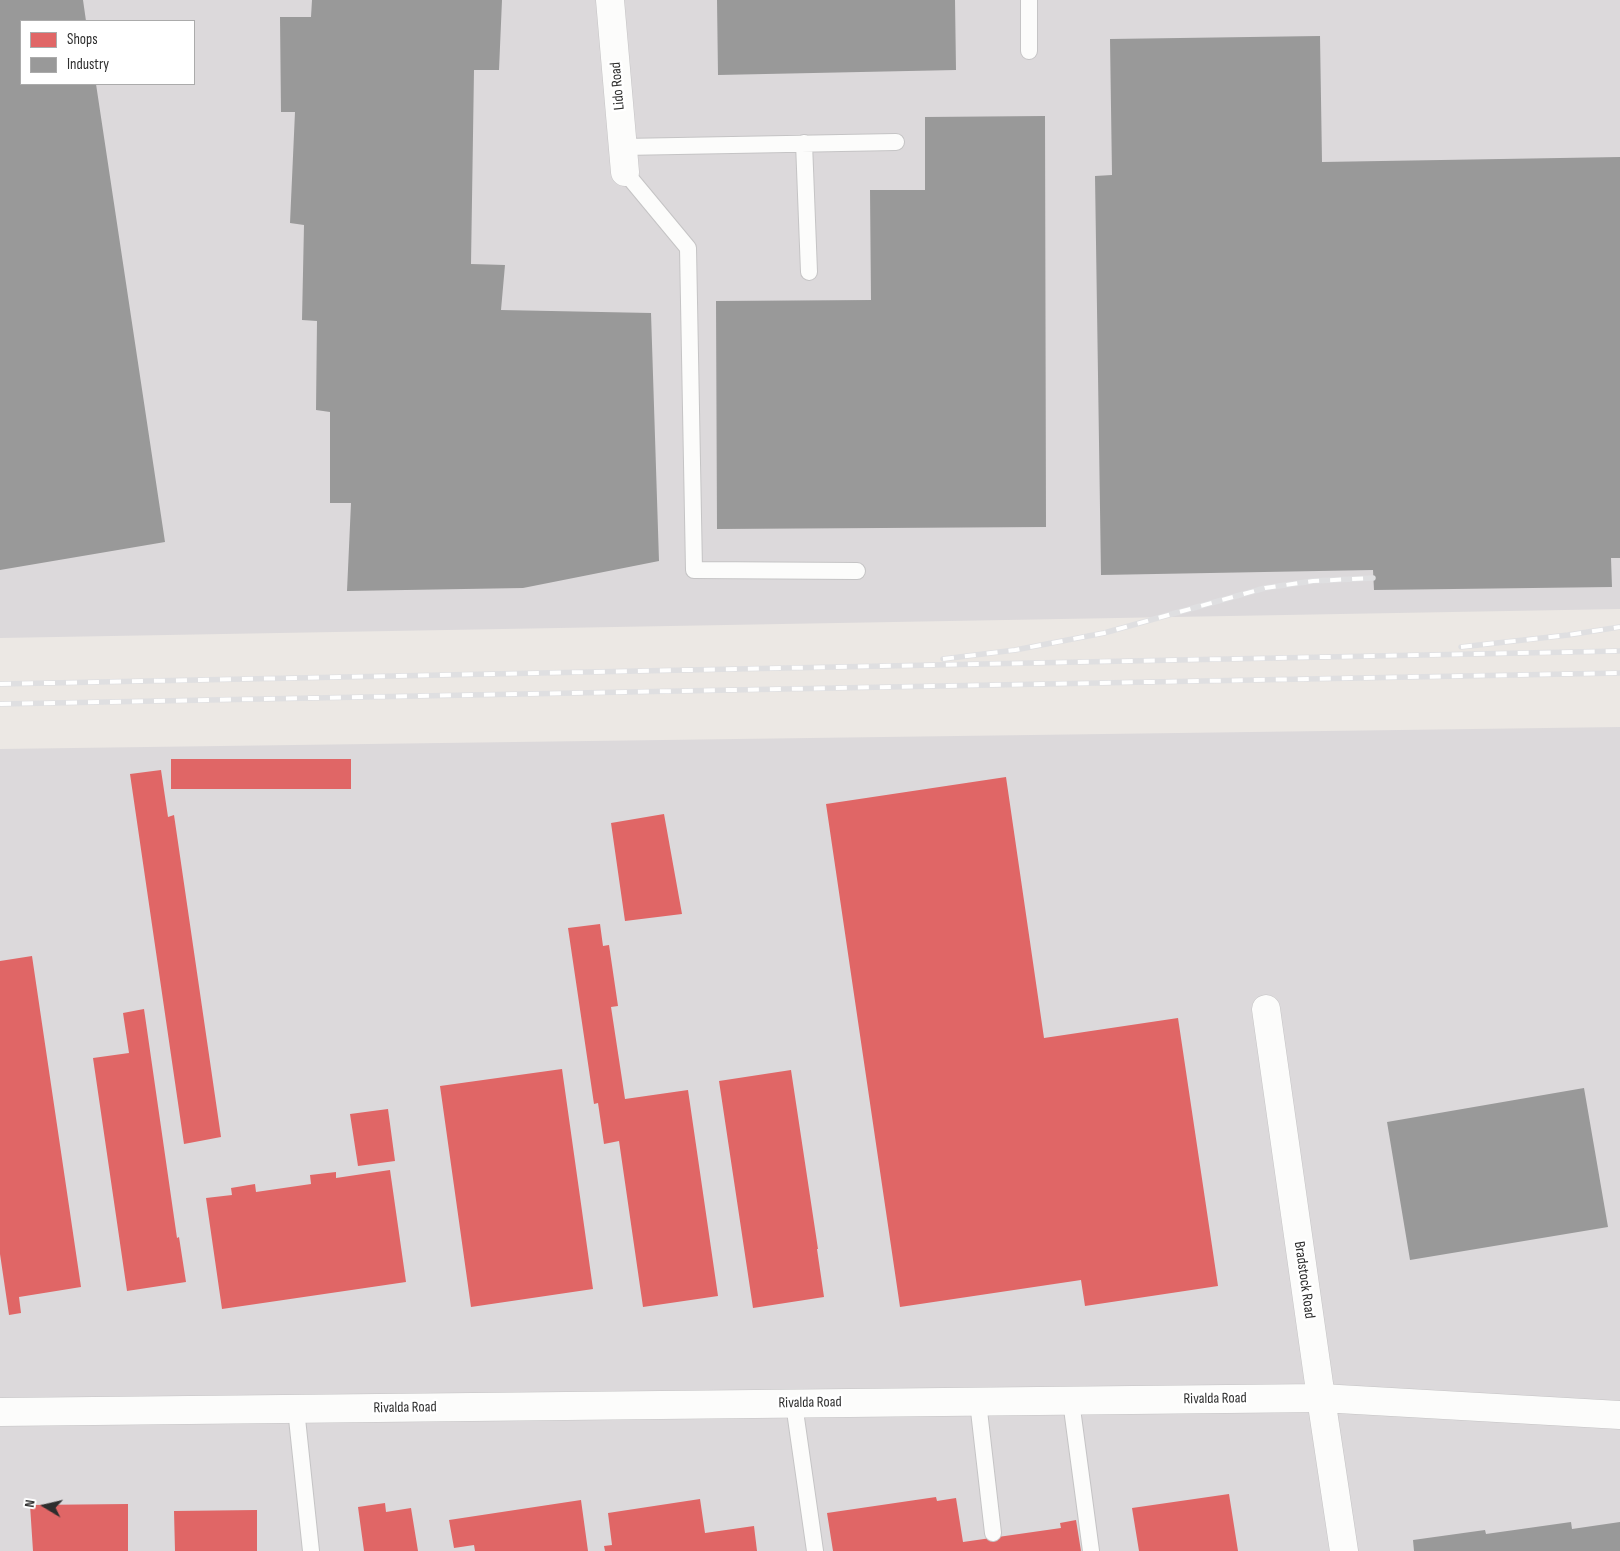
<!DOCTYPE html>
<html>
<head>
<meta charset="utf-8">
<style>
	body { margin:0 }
	#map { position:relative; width:1620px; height:1551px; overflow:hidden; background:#ece8e4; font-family:"Sofia Sans Condensed",sans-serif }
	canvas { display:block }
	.legend { position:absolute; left:20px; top:20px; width:175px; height:65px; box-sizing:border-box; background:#fff; border:1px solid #ababab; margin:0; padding:6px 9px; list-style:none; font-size:15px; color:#2e2e2e }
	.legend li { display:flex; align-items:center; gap:10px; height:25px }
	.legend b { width:25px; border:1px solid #ababab }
	.north { position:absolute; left:20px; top:1481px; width:50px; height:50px; -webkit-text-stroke:4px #fff; paint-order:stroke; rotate:279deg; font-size:14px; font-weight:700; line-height:20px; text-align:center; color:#2e2e2e }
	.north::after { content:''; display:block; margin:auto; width:18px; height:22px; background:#2e2e2e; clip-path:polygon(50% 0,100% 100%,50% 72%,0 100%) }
</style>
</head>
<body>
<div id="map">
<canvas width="1620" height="1551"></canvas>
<ul class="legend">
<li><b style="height:14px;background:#e06666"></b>Shops</li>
<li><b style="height:14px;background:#999"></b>Industry</li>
</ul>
<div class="north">N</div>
</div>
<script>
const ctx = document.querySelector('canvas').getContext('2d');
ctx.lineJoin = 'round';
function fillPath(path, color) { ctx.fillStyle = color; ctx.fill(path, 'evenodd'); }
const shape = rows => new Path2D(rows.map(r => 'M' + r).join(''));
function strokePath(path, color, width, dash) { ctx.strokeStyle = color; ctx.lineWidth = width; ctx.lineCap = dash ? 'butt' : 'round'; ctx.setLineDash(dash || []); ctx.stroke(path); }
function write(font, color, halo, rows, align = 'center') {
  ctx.font = font + ' "Sofia Sans Condensed",sans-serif'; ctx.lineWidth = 5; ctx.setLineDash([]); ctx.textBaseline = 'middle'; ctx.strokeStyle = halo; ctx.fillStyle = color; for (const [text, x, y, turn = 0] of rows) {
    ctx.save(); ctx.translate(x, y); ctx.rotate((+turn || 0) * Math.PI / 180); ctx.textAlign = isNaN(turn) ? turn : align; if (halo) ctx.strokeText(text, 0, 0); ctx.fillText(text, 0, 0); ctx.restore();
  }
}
fillPath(shape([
	[0,0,1620,0,1620,609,0,638],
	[21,21,194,21,194,84,21,84],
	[1620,727,1620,1551,0,1551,0,749]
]), '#dcd9db');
fillPath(shape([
	[171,759,351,759,351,789,171,789],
	[161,770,168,817,174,815,221,1137,184,1144,130,774],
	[1006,777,1044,1038,1178,1018,1218,1286,1085,1306,1081,1280,900,1307,826,804],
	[664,814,682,914,625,921,611,823],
	[600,924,603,946,609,945,618,1006,611,1007,625,1099,688,1090,718,1296,643,1307,619,1141,604,1144,598,1103,594,1104,568,928],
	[32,956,81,1287,19,1297,21,1313,9,1315,0,1254,0,961],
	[144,1009,177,1238,179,1237,186,1282,127,1291,93,1058,129,1053,123,1013],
	[562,1069,593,1289,471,1307,440,1086],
	[791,1070,818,1249,817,1249,824,1297,753,1308,719,1081],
	[388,1109,395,1161,358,1166,350,1114],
	[390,1170,406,1282,222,1309,206,1198,232,1195,231,1188,255,1184,256,1192,311,1184,310,1175,336,1172,336,1178],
	[1229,1494,1238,1551,1139,1551,1132,1508],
	[936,1497,937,1501,956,1498,963,1542,1061,1528,1060,1523,1076,1520,1081,1551,833,1551,827,1513],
	[700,1499,705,1533,754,1526,757,1551,605,1551,604,1546,612,1545,608,1513],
	[581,1500,588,1551,475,1551,474,1545,454,1548,449,1520],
	[385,1503,386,1512,411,1508,418,1551,364,1551,358,1507],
	[128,1504,128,1551,33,1551,30,1505],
	[257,1510,257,1551,175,1551,174,1511]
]), '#e06666');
fillPath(shape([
	[0,0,83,0,86,21,21,21,21,84,96,84,165,542,0,570],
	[312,0,502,0,499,70,474,70,471,264,505,265,501,310,651,313,659,561,523,588,347,591,351,503,330,503,330,412,316,410,317,321,302,320,304,225,290,223,295,112,281,112,280,17,311,17],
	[717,0,955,0,956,70,718,75],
	[1320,36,1322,162,1620,157,1620,558,1611,558,1612,587,1374,590,1373,570,1101,575,1095,176,1112,175,1110,39],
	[1045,116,1046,527,717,529,716,301,871,300,870,190,925,190,925,117],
	[1584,1088,1608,1227,1410,1260,1387,1122],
	[1571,1522,1572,1529,1620,1522,1620,1551,1414,1551,1413,1540,1485,1530,1486,1534]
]), '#999');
const service = shape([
	[1029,51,1029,0],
	[804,143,809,272],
	[623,147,896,142],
	[625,172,688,248,694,570,857,571],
	[1071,1401,1091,1551],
	[978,1402,993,1533],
	[794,1404,815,1551],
	[296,1409,311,1551]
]);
const minor = shape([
	[610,0,625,172],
	[0,1412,1321,1398,1266,1009]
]);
const tertiary = shape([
	[1344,1551,1321,1398,1620,1415]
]);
strokePath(service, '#c5c4c5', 18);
strokePath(minor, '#c5c4c5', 29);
strokePath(tertiary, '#c5c4c5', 29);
strokePath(service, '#fcfcfb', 16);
strokePath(minor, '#fcfcfb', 28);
strokePath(tertiary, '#fcfcfb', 28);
const rail = shape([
	[1461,647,1568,635,1620,627],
	[943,659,1015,650,1104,633,1265,588,1313,581,1373,578],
	[0,684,1620,651],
	[0,704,1620,673]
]);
strokePath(rail, '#dfdfe1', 5.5);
strokePath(rail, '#fff', 4, [11]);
write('15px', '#2e2e2e', '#fff', [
	["Lido Road",618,86,-95],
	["Bradstock Road",1304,1280,82],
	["Rivalda Road",1215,1399,-1],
	["Rivalda Road",810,1403,-1],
	["Rivalda Road",405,1408,-1]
]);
</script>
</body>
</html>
